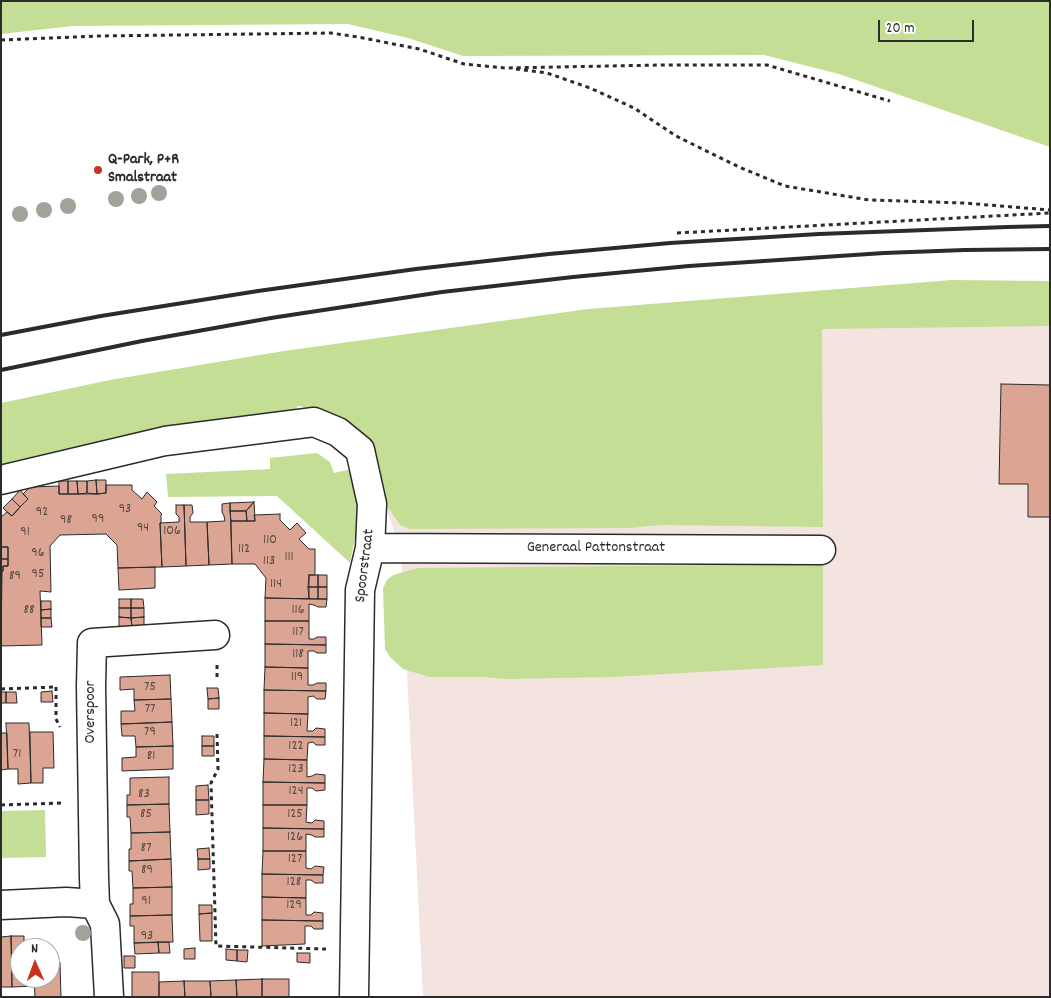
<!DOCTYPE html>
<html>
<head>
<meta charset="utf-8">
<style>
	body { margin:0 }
	#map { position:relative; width:1051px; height:998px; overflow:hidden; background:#fff; font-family:Dekko,sans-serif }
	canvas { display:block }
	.frame { position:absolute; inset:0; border:2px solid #2b2b2b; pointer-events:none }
	.north { position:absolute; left:10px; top:938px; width:50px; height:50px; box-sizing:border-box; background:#fff; border:1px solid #aaa; border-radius:50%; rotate:358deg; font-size:14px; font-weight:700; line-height:20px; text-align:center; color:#2b2b2b }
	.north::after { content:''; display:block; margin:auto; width:18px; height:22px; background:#c8321e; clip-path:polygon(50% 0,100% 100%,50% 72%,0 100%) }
	.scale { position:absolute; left:878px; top:20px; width:96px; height:22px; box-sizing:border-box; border:2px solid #2b2b2b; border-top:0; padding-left:6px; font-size:15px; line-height:18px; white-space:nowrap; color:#2b2b2b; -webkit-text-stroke:4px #fff; paint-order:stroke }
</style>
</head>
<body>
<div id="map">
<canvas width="1051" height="998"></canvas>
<div class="frame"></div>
<div class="north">N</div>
<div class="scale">20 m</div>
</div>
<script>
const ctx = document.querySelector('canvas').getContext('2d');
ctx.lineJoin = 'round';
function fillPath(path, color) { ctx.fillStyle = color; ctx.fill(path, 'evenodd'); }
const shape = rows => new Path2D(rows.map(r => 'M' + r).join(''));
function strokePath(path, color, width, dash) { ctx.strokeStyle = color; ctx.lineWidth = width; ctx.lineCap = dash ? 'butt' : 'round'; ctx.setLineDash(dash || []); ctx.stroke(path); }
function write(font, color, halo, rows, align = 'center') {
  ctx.font = font + ' Dekko,sans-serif'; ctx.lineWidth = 4.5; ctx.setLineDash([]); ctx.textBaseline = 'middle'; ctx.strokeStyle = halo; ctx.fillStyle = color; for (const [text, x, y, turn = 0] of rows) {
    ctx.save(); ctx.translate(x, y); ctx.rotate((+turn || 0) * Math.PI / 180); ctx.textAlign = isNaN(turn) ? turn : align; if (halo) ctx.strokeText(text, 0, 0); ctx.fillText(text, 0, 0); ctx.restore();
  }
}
fillPath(shape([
	[1050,304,1050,997,423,997,401,553,334,346]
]), '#f4e4df');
fillPath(shape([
	[1,1,1050,1,1050,147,839,74,764,55,463,56,408,38,348,24,73,26,1,34],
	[952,280,1050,281,1050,326,822,329,823,527,661,525,630,528,410,529,400,525,389,509,366,452,351,429,311,408,297,406,296,412,1,468,1,403,110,380,284,351,588,309],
	[317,453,330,462,334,473,356,468,362,501,350,563,277,496,168,497,166,474,270,469,270,458],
	[823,564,823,665,614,677,507,679,483,677,429,677,403,669,391,658,385,649,383,588,387,580,393,575,418,568],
	[45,810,46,857,1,858,1,811]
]), '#c5de95');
const building = shape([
	[1001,384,1050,385,1050,517,1028,517,1028,484,999,484,1001,384],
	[96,480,97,494,87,493,87,481,96,480],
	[96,480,106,480,106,493,97,494,96,480],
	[59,481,68,481,68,494,59,494,59,481],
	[68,481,77,481,78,494,68,494,68,481],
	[77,481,87,481,87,493,78,494,77,481],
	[106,485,132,485,132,490,142,499,147,492,157,502,154,506,162,514,161,515,161,523,160,523,162,567,118,568,117,545,106,534,60,535,50,546,51,592,40,591,42,645,1,646,2,571,3,571,3,566,8,566,8,547,1,547,1,517,7,512,12,516,20,507,28,499,23,494,30,487,59,486,59,494,97,494,106,493,106,485],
	[20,490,28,499,20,507,12,499,20,490],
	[12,499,20,507,12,516,3,508,12,499],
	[254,502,246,511,230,511,230,503,254,502],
	[254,502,255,521,247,521,246,511,254,502],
	[230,503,232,564,209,565,207,522,225,521,224,516,222,512,222,504,230,503],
	[176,505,184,505,186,566,162,567,160,523,179,522,179,517,176,514,176,505],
	[184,505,192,505,193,513,190,517,190,522,207,522,209,565,186,566,184,505],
	[230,511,246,511,247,521,231,521,230,511],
	[280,514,280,520,290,530,297,523,306,533,299,539,309,549,315,549,315,575,309,575,309,599,265,598,266,578,255,564,232,564,231,521,255,521,254,515,280,514],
	[1,547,8,547,8,559,1,559,1,547],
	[1,559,8,559,8,566,3,566,3,571,1,571,1,559],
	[155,567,155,588,119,590,118,568,155,567],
	[309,575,318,575,318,587,308,587,309,575],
	[318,575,327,575,327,587,318,587,318,575],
	[308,587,318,587,318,599,309,599,308,587],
	[318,587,327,587,327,599,318,599,318,587],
	[265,598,327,599,326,607,318,607,314,605,309,604,309,621,265,621,265,598],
	[119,599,131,599,131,608,119,608,119,599],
	[131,599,143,599,144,608,131,608,131,599],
	[41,601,51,601,51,609,41,610,41,601],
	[119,608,131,608,131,618,119,617,119,608],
	[131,608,144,608,144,617,131,618,131,608],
	[51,609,51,618,41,618,41,610,51,609],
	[119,617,131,618,132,627,119,627,119,617],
	[144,617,144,626,132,627,131,618,144,617],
	[41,618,51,618,52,627,41,627,41,618],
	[265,621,309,621,309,639,314,639,317,637,326,637,326,645,265,644,265,621],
	[265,644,326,645,326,653,317,653,314,651,308,651,308,668,265,667,265,644],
	[265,667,308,668,308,685,313,685,317,683,326,683,326,691,264,690,265,667],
	[170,675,171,699,134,700,134,689,120,690,120,677,170,675],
	[207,688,218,688,219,698,208,699,207,688],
	[264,690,326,691,325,699,317,699,313,696,308,697,308,714,264,713,264,690],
	[52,691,53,702,41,702,41,692,52,691],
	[1,692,6,692,6,703,1,703,1,692],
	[6,692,16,692,17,703,6,703,6,692],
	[219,698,219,709,208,709,208,699,219,698],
	[171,699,172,722,121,724,121,711,135,711,134,700,171,699],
	[264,713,308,714,307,731,313,731,316,728,325,729,325,737,264,736,264,713],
	[172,722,173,746,136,747,135,736,122,736,121,724,172,722],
	[6,723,29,723,31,783,18,784,18,769,8,769,6,723],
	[30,732,53,732,54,768,43,768,43,783,31,783,30,732],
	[1,733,7,733,8,769,1,770,1,733],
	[202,736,214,736,214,746,202,746,202,736],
	[264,736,325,737,325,745,316,745,313,742,308,743,307,760,264,759,264,736],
	[173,746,173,769,122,771,122,758,136,757,136,747,173,746],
	[202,746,214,746,214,756,202,756,202,746],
	[264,759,307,760,307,777,312,776,316,774,325,775,325,783,263,782,264,759],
	[169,777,169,804,127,805,127,795,130,795,130,778,169,777],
	[263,782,325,783,325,790,316,791,312,788,307,788,307,805,263,805,263,782],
	[208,785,209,800,196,800,196,786,208,785],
	[196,800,209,800,209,814,196,815,196,800],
	[169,804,170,832,131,833,130,817,127,817,127,805,169,804],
	[263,805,307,805,306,822,312,823,315,820,324,821,324,829,263,828,263,805],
	[263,828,324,829,324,837,315,837,312,835,306,834,306,851,263,851,263,828],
	[170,832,171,859,129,861,129,849,131,849,131,833,170,832],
	[209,848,210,859,198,859,197,849,209,848],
	[263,851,306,851,306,868,311,869,315,866,324,867,323,875,262,874,263,851],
	[171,859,172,887,133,888,132,871,129,871,129,861,171,859],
	[198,859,210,859,210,869,198,870,198,859],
	[262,874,323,875,323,883,315,883,311,880,306,880,306,898,262,897,262,874],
	[172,887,172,915,130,916,130,904,133,904,133,888,172,887],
	[262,897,306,898,306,915,311,915,314,912,323,913,323,921,262,920,262,897],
	[199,905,212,905,212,913,199,914,199,905],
	[212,913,212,941,200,941,199,914,212,913],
	[172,915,173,942,134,943,134,926,130,926,130,916,172,915],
	[262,920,323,921,323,929,314,929,311,926,305,926,305,944,262,946,262,920],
	[11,936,24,936,24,948,20,948,20,978,34,978,34,986,12,987,11,936],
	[11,936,12,987,1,987,1,937,11,936],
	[158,942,169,942,170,953,159,953,158,942],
	[158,942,159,953,135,954,134,943,158,942],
	[195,948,195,959,184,959,184,949,195,948],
	[226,949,237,950,237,961,226,960,226,949],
	[237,950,248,950,247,962,237,961,237,950],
	[297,953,310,953,310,963,297,962,297,953],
	[124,956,135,956,135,968,124,968,124,956],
	[60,963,61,997,35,997,34,978,50,978,50,964,60,963],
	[132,972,159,972,159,997,132,997,132,972],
	[262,979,262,997,237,997,236,980,262,979],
	[262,979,289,979,289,997,262,997,262,979],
	[236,980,237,997,211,997,210,981,236,980],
	[184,981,210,981,211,997,185,997,184,981],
	[184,981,185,997,159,997,159,982,184,981]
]);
fillPath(building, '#dca593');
strokePath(building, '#2b2b2b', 1);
const minor = shape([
	[1,480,165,441,314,422,338,432,360,450,372,504,370,548,360,590,354,997],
	[370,548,821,550],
	[95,904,94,878,91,686,92,643,215,635],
	[1,905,66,902,95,904,105,924,109,997]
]);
strokePath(minor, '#2b2b2b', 31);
strokePath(shape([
	[1,40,99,36,331,33,358,37,419,49,464,64,505,68,661,65,767,65,890,101],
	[516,69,547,73,590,88,634,108,676,136,739,167,785,186,869,200,964,203,1050,210],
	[677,233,1050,213],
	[217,665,217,680],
	[56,687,56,719,60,727],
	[1,689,56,687],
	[217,734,218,769,211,783,216,946,326,949],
	[1,805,63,803]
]), '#2b2b2b', 3, [4, 4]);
strokePath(minor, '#fff', 28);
strokePath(shape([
	[1,335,101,316,258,291,416,269,549,254,670,243,819,234,1007,227,1050,226],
	[1,370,142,341,271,318,442,292,573,277,689,266,884,253,965,250,1050,249]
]), '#2b2b2b', 4);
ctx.fillStyle = '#a0a399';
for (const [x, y] of [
	[159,193],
	[139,196],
	[116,199],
	[68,206],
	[44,210],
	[20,214],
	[83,933]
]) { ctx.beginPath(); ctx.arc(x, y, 8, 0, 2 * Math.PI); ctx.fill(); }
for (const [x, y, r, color] of [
	[98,170,5,"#c8321e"]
]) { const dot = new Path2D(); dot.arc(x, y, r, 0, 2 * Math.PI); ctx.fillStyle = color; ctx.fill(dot); strokePath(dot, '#fff', 2); }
write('14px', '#574a45', null, [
	["93",125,510],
	["92",42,513],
	["99",98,520],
	["98",66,521],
	["94",143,529],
	["106",172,532],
	["91",25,533],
	["110",270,541],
	["112",244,550],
	["96",38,554],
	["111",289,558],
	["113",269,562],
	["95",38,575],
	["89",15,577],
	["114",276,585],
	["88",29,611],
	["116",298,611],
	["117",298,633],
	["118",298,655],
	["119",297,678],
	["75",150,688],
	["77",150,710],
	["121",296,724],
	["79",150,733],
	["122",296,747],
	["71",17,755],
	["81",151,757],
	["123",296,770],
	["124",296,792],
	["83",144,795],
	["85",146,815],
	["125",295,815],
	["126",295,838],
	["87",146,849],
	["127",295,860],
	["89",147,871],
	["128",294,883],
	["91",146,902],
	["129",294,906],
	["93",147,937]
]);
write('bold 16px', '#2b2b2b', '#fff', [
	["Q-Park, P+R",108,161],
	["Smalstraat",108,179]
], 'left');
write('16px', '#2b2b2b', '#fff', [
	["Generaal Pattonstraat",596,549],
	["Spoorstraat",366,566,-83],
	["Overspoor",92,712,-90]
]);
</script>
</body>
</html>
